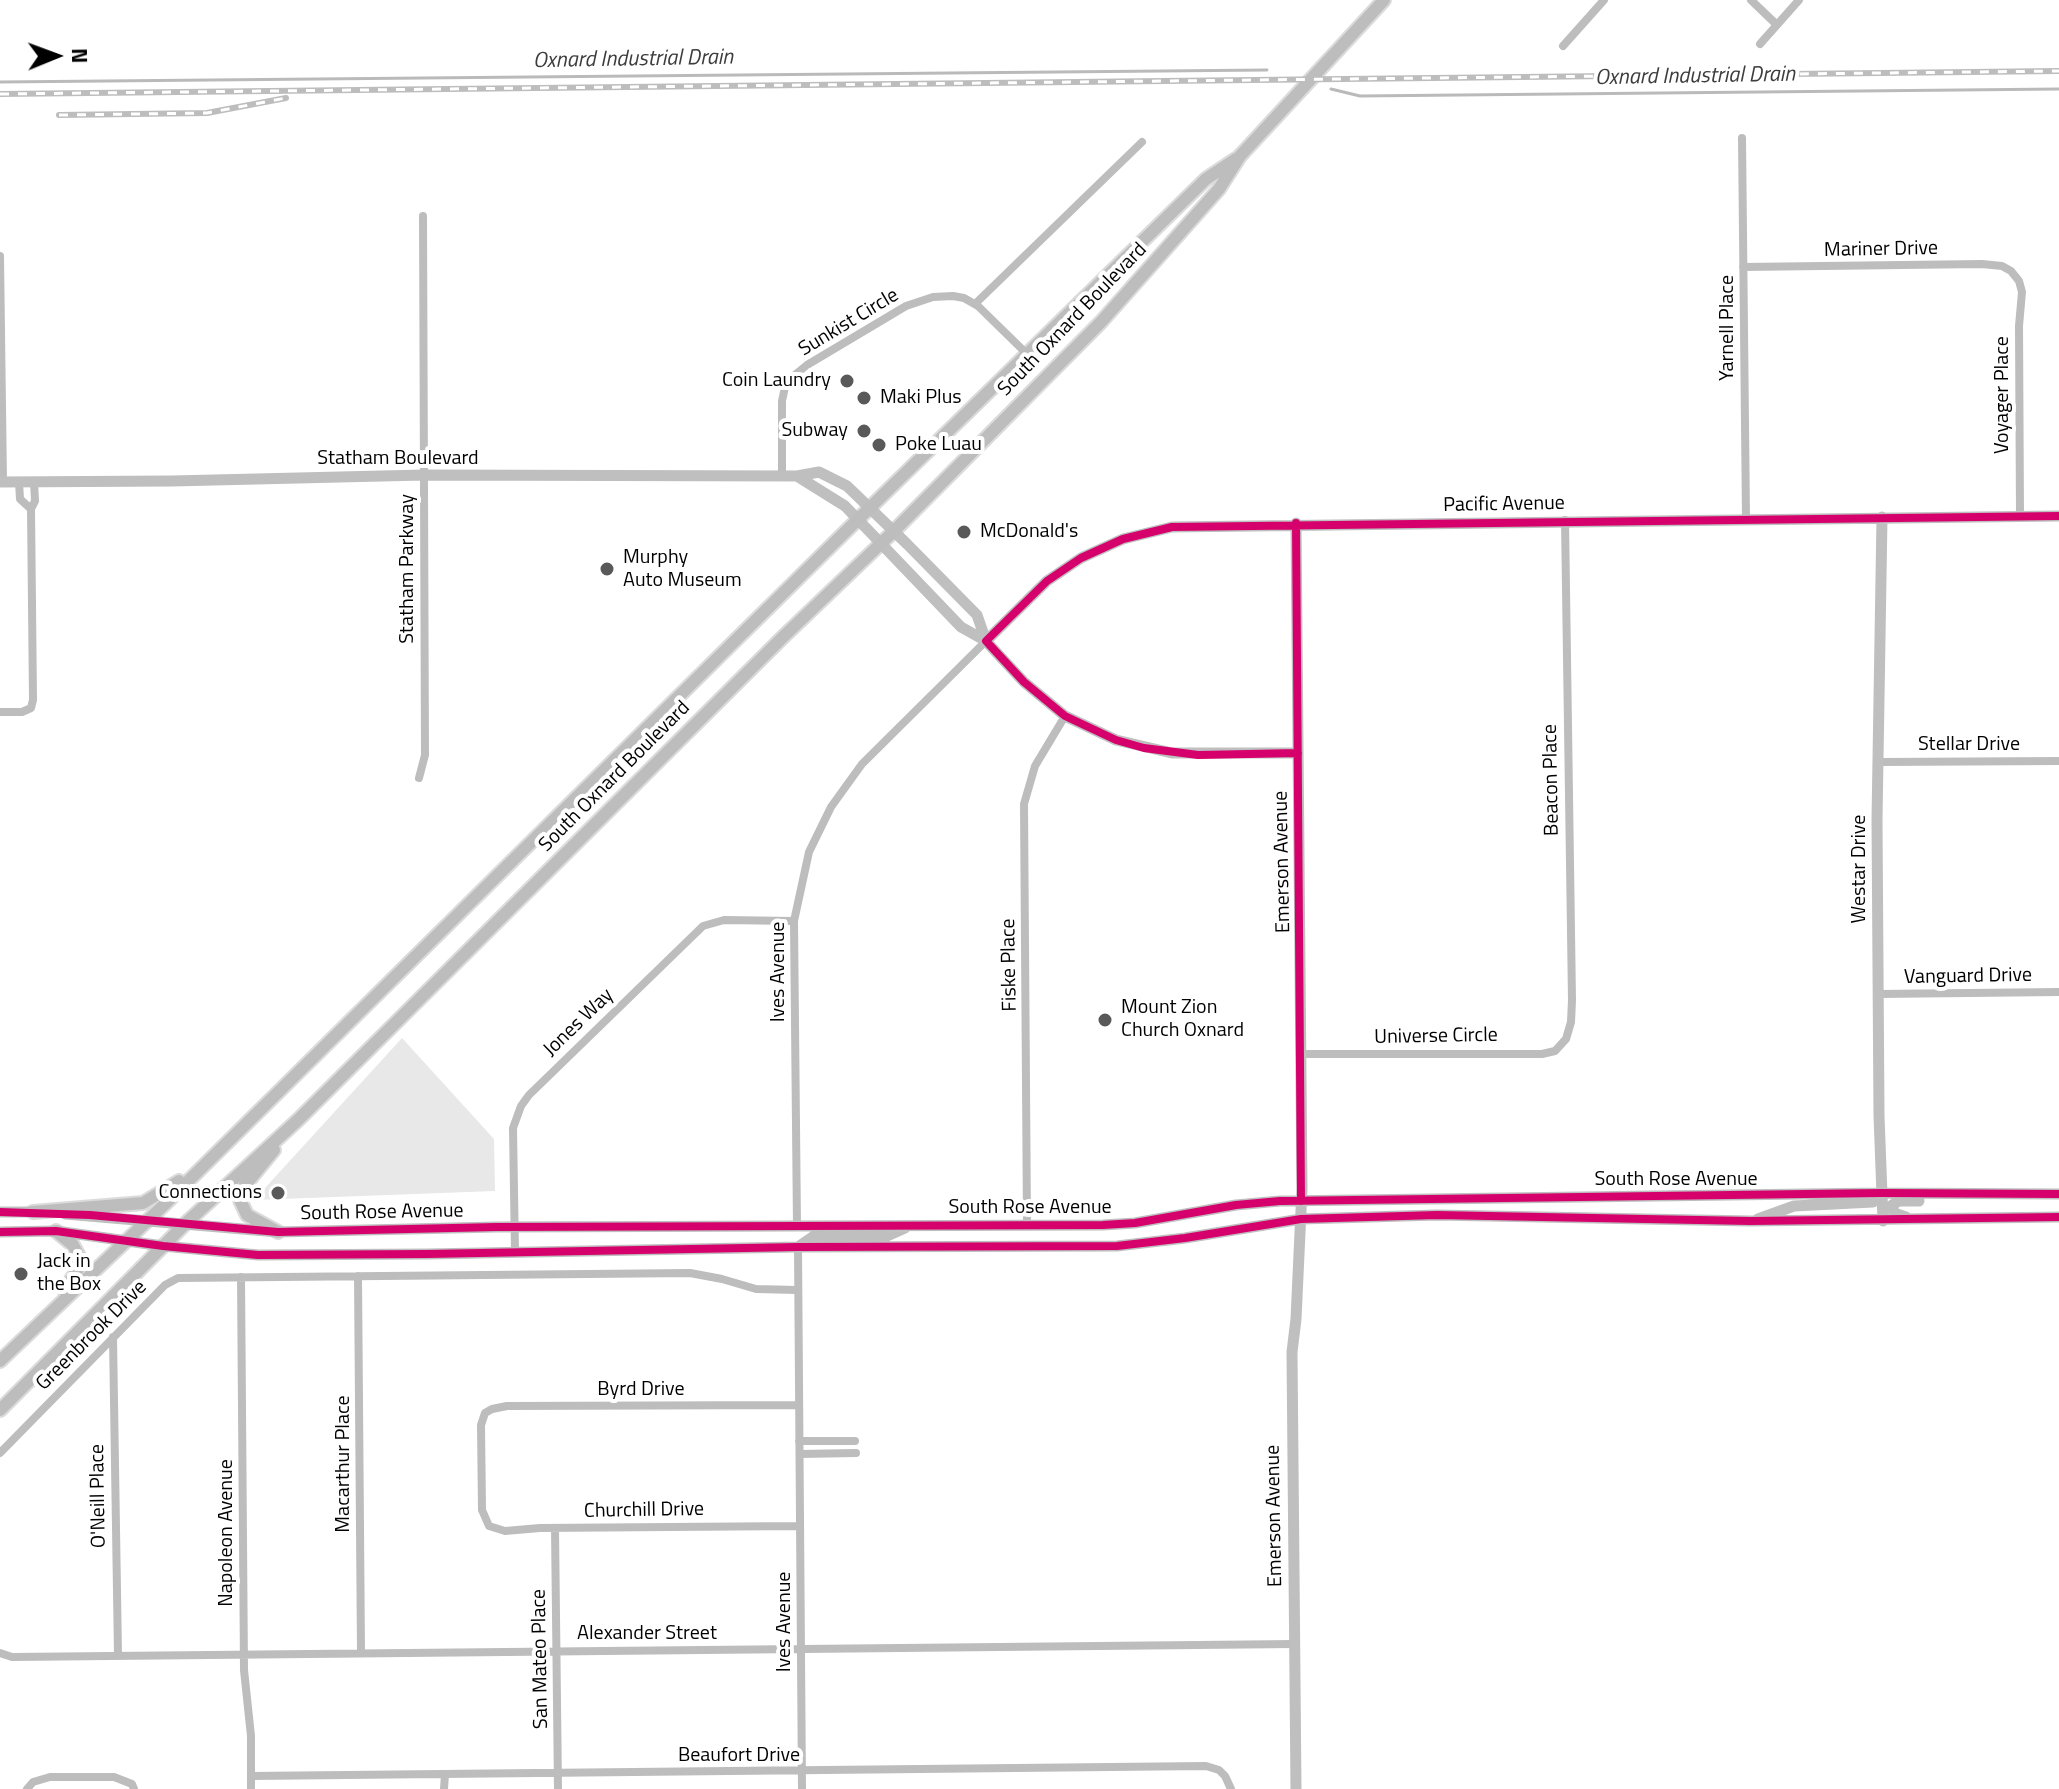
<!DOCTYPE html>
<html>
<head>
<meta charset="utf-8">
<style>
	body { margin:0 }
	#map { position:relative; width:2059px; height:1789px; overflow:hidden; background:#fff; font-family:"Titillium Web",sans-serif }
	canvas { display:block }
	.north { position:absolute; left:16px; top:16px; width:80px; height:80px; -webkit-text-stroke:6px #fff; paint-order:stroke; rotate:89deg; font-size:22px; font-weight:700; line-height:32px; text-align:center; color:#000 }
	.north::after { content:''; display:block; margin:auto; width:28px; height:36px; background:#000; clip-path:polygon(50% 0,100% 100%,50% 72%,0 100%) }
</style>
</head>
<body>
<div id="map">
<canvas width="2059" height="1789"></canvas>
<div class="north">N</div>
</div>
<script>
const ctx = document.querySelector('canvas').getContext('2d');
ctx.lineJoin = 'round';
function fillPath(path, color) { ctx.fillStyle = color; ctx.fill(path, 'evenodd'); }
const shape = rows => new Path2D(rows.map(r => 'M' + r).join(''));
function strokePath(path, color, width, dash) { ctx.strokeStyle = color; ctx.lineWidth = width; ctx.lineCap = dash ? 'butt' : 'round'; ctx.setLineDash(dash || []); ctx.stroke(path); }
function write(font, color, halo, rows, align = 'center') {
  ctx.font = font + ' "Titillium Web",sans-serif'; ctx.lineWidth = 8; ctx.setLineDash([]); ctx.textBaseline = 'middle'; ctx.strokeStyle = halo; ctx.fillStyle = color; for (const [text, x, y, turn = 0] of rows) {
    ctx.save(); ctx.translate(x, y); ctx.rotate((+turn || 0) * Math.PI / 180); ctx.textAlign = isNaN(turn) ? turn : align; if (halo) ctx.strokeText(text, 0, 0); ctx.fillText(text, 0, 0); ctx.restore();
  }
}
fillPath(shape([
	[402,1038,494,1139,495,1191,254,1200]
]), '#e8e8e8');
strokePath(shape([
	[0,82,1267,70],
	[1331,89,1360,96,2059,89]
]), '#bababa', 3);
const primary = shape([
	[274,1150,242,1189,240,1200,247,1215,278,1232],
	[33,1212,143,1203,179,1181],
	[56,1231,73,1245,80,1258,77,1271,64,1290],
	[0,1361,165,1204,839,538,1206,179,1236,159],
	[0,1410,185,1224,299,1119,783,637,894,531,1101,322,1219,189,1240,156,1384,0]
]);
strokePath(primary, '#dbdbdb', 16);
strokePath(shape([
	[1751,0,1777,25],
	[1760,44,1799,0],
	[1563,46,1604,0],
	[1742,138,1746,518],
	[0,256,3,482],
	[1743,267,1982,264,2002,266,2011,271,2019,281,2022,292,2019,326,2020,516],
	[975,304,1142,142],
	[782,474,782,401,785,387,791,378,807,365,906,306,933,297,953,296,964,298,978,306,1028,355],
	[19,482,20,499,31,509],
	[0,712,22,712,31,708,33,700,31,509,35,501,34,482],
	[1880,762,2059,761],
	[419,778,425,755,423,216],
	[1878,994,2059,992],
	[1301,1054,1542,1054,1555,1051,1566,1039,1571,1022,1572,1000,1565,520],
	[1027,1225,1024,804,1035,766,1065,716],
	[797,1227,794,921,809,852,831,807,862,764,986,641],
	[798,1247,802,1789],
	[515,1252,513,1128,521,1106,529,1095,703,926,724,920,794,921],
	[358,1276,361,1653],
	[241,1277,244,1670,251,1736,251,1789],
	[113,1337,118,1655],
	[798,1405,507,1406,492,1409,485,1413,481,1425,482,1510,489,1526,505,1531,540,1528,800,1526],
	[799,1441,855,1441],
	[0,1453,165,1285,178,1278,690,1273,722,1279,756,1289,797,1290],
	[800,1454,856,1453],
	[555,1528,558,1789],
	[0,1653,12,1657,1295,1644],
	[251,1776,1206,1766,1219,1770,1225,1776,1231,1789],
	[27,1789,33,1782,50,1777,114,1777,132,1784,134,1789],
	[444,1789,445,1774]
]), '#bdbdbd', 8);
strokePath(shape([
	[797,476,845,506,961,627,986,641],
	[0,482,172,481,424,475,797,476,819,472,847,486,907,544,977,615,986,641,996,652,1024,682,1065,716,1116,740,1172,753,1298,753],
	[1882,517,1877,820,1879,1116,1883,1221],
	[986,641,1047,581,1081,558,1123,539,1172,527,2059,516],
	[0,1212,39,1212],
	[65,1214,278,1232,496,1227,1103,1225,1135,1223,1236,1205,1280,1201,1881,1193,2059,1194],
	[1906,1217,1894,1213,1892,1205,1899,1201,1919,1201],
	[1758,1219,1794,1206,1873,1202,1881,1193],
	[0,1232,56,1231,163,1246,258,1255,427,1254,798,1247,1117,1246,1185,1238,1301,1219,1437,1215,1750,1221,2059,1217],
	[798,1247,814,1236,887,1236,905,1228],
	[1296,1789,1292,1352,1296,1319,1302,1189,1296,523]
]), '#bfbfbf', 11);
strokePath(primary, '#bdbdbd', 12);
const rail = shape([
	[0,94,2059,71],
	[59,115,207,113,286,98]
]);
strokePath(rail, '#bdbdbd', 6);
strokePath(rail, '#fff', 3, [9]);
strokePath(shape([
	[1296,523,1301,1201],
	[1298,753,1198,755,1144,748,1116,740,1065,716,1024,682,986,641,1047,581,1081,558,1123,539,1172,527,2059,516],
	[0,1212,90,1215,278,1232,496,1227,1103,1225,1135,1223,1236,1205,1280,1201,1881,1193,2059,1194],
	[0,1232,56,1231,163,1246,258,1255,427,1254,798,1247,1117,1246,1185,1238,1301,1219,1437,1215,1750,1221,2059,1217]
]), '#d6006c', 8);
for (const [x, y, r, color] of [
	[847,381,8,"#595959"],
	[864,398,8,"#595959"],
	[864,431,8,"#595959"],
	[879,445,8,"#595959"],
	[964,532,8,"#595959"],
	[607,569,8,"#595959"],
	[1105,1020,8,"#595959"],
	[278,1193,8,"#595959"],
	[21,1274,8,"#595959"]
]) { const dot = new Path2D(); dot.arc(x, y, r, 0, 2 * Math.PI); ctx.fillStyle = color; ctx.fill(dot); strokePath(dot, '#fff', 3); }
write('20px', '#000', '#fff', [
	["Mariner Drive",1881,250,-1],
	["South Oxnard Boulevard",1073,320,-46],
	["Sunkist Circle",849,323,-31],
	["Yarnell Place",1728,328,-90],
	["Voyager Place",2003,395,-90],
	["Statham Boulevard",398,459],
	["Pacific Avenue",1504,505,-1],
	["Statham Parkway",408,569,-90],
	["Stellar Drive",1969,745],
	["South Oxnard Boulevard",615,777,-45],
	["Beacon Place",1552,780,-91],
	["Emerson Avenue",1283,862,-91],
	["Westar Drive",1860,869,-90],
	["Fiske Place",1010,965,-91],
	["Ives Avenue",779,972,-90],
	["Vanguard Drive",1968,977,-1],
	["Jones Way",579,1023,-44],
	["Universe Circle",1436,1037,-1],
	["South Rose Avenue",1676,1180],
	["South Rose Avenue",1030,1208],
	["South Rose Avenue",382,1213,-1],
	["Greenbrook Drive",92,1336,-45],
	["Byrd Drive",641,1390],
	["Macarthur Place",344,1464,-90],
	["O'Neill Place",99,1496,-91],
	["Churchill Drive",644,1511,-1],
	["Emerson Avenue",1275,1516,-91],
	["Napoleon Avenue",227,1533,-90],
	["Ives Avenue",785,1622,-90],
	["Alexander Street",647,1634],
	["San Mateo Place",541,1659,-91],
	["Beaufort Drive",739,1756]
]);
write('20px', '#000', '#fff', [
	["Coin Laundry",831,381,"right"],
	["Maki Plus",880,398],
	["Subway",848,431,"right"],
	["Poke Luau",895,445],
	["McDonald's",980,532],
	["Murphy",623,558],
	["Auto Museum",623,581],
	["Mount Zion",1121,1008],
	["Church Oxnard",1121,1031],
	["Connections",262,1193,"right"],
	["Jack in",37,1262],
	["the Box",37,1285]
], 'left');
write('italic 22px', '#3d3d3d', '#fff', [
	["Oxnard Industrial Drain",633,60,-1],
	["Oxnard Industrial Drain",1695,77,-1]
]);
</script>
</body>
</html>
